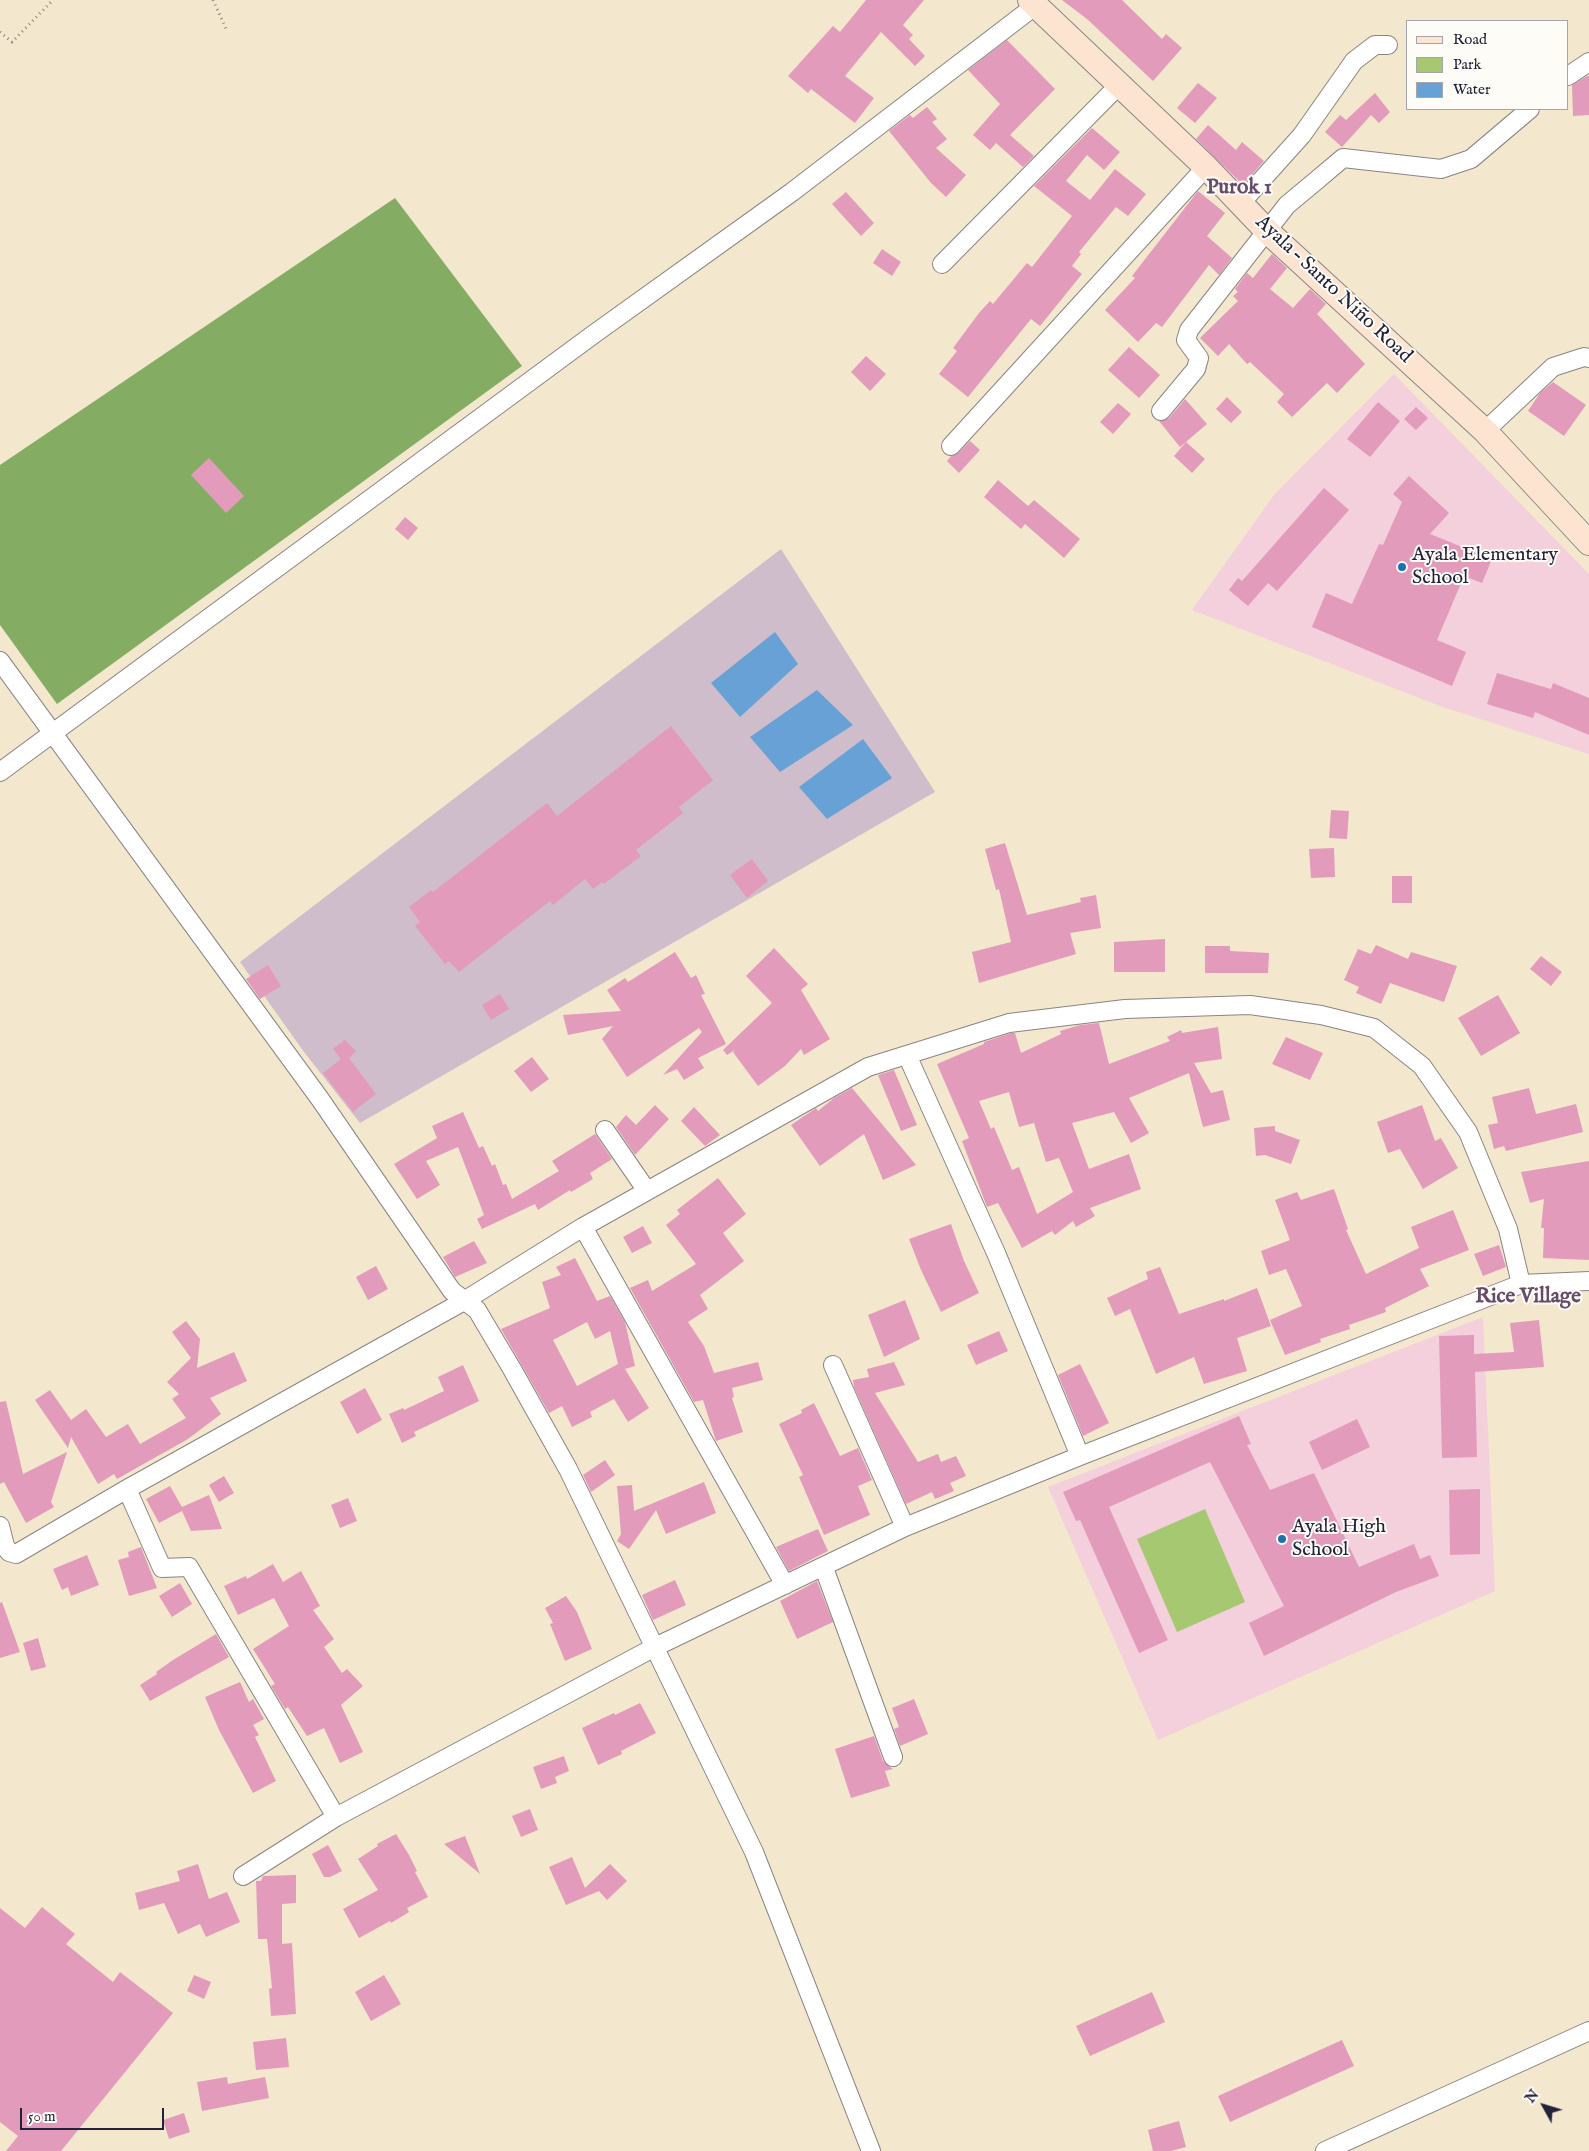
<!DOCTYPE html>
<html>
<head>
<meta charset="utf-8">
<style>
	body { margin:0 }
	#map { position:relative; width:1589px; height:2151px; overflow:hidden; background:#f3e7ce; font-family:"IM FELL English",serif }
	canvas { display:block }
	.legend { position:absolute; left:1406px; top:20px; width:162px; height:90px; box-sizing:border-box; background:#fdfcf7; border:1px solid #a5a5ac; margin:0; padding:6px 9px; list-style:none; font-size:15px; color:#22223b }
	.legend li { display:flex; align-items:center; gap:10px; height:25px }
	.legend b { width:25px; border:1px solid #a5a5ac }
	.north { position:absolute; left:1519px; top:2081px; width:50px; height:50px; -webkit-text-stroke:4px #fdfcf7; paint-order:stroke; rotate:309deg; font-size:14px; font-weight:700; line-height:20px; text-align:center; color:#22223b }
	.north::after { content:''; display:block; margin:auto; width:18px; height:22px; background:#22223b; clip-path:polygon(50% 0,100% 100%,50% 72%,0 100%) }
	.scale { position:absolute; left:20px; top:2108px; width:144px; height:22px; box-sizing:border-box; border:2px solid #22223b; border-top:0; padding-left:6px; font-size:15px; line-height:18px; white-space:nowrap; color:#22223b; -webkit-text-stroke:4px #fdfcf7; paint-order:stroke }
</style>
</head>
<body>
<div id="map">
<canvas width="1589" height="2151"></canvas>
<ul class="legend">
<li><b style="height:6px;background:#fde4d1"></b>Road</li>
<li><b style="height:14px;background:#a6c871"></b>Park</li>
<li><b style="height:14px;background:#67a1d6"></b>Water</li>
</ul>
<div class="north">N</div>
<div class="scale">50 m</div>
</div>
<script>
const ctx = document.querySelector('canvas').getContext('2d');
ctx.lineJoin = 'round';
function fillPath(path, color) { ctx.fillStyle = color; ctx.fill(path, 'evenodd'); }
const shape = rows => new Path2D(rows.map(r => 'M' + r).join(''));
function strokePath(path, color, width, dash) { ctx.strokeStyle = color; ctx.lineWidth = width; ctx.lineCap = dash ? 'butt' : 'round'; ctx.setLineDash(dash || []); ctx.stroke(path); }
function write(font, color, halo, rows, align = 'center') {
  ctx.font = font + ' "IM FELL English",serif'; ctx.lineWidth = 4; ctx.setLineDash([]); ctx.textBaseline = 'middle'; ctx.strokeStyle = halo; ctx.fillStyle = color; for (const [text, x, y, turn = 0] of rows) {
    ctx.save(); ctx.translate(x, y); ctx.rotate((+turn || 0) * Math.PI / 180); ctx.textAlign = isNaN(turn) ? turn : align; if (halo) ctx.strokeText(text, 0, 0); ctx.fillText(text, 0, 0); ctx.restore();
  }
}
fillPath(shape([
	[1394,374,1589,574,1589,754,1440,706,1192,610,1274,495],
	[1483,1317,1495,1591,1158,1740,1048,1487]
]), '#f4cfdc');
fillPath(shape([
	[781,549,935,792,360,1123,304,1052,240,962]
]), '#d0bdcc');
fillPath(shape([
	[1205,1509,1245,1602,1177,1632,1137,1539]
]), '#a6c871');
fillPath(shape([
	[395,198,522,366,57,704,0,625,0,465]
]), '#84ac63');
fillPath(shape([
	[775,632,798,664,740,717,711,683],
	[817,690,853,725,780,772,750,737],
	[863,739,892,778,827,819,799,787]
]), '#67a1d6');
fillPath(shape([
	[866,0,924,0,903,25,913,35,909,39,925,56,915,66,881,32,845,76,874,98,855,123,811,89,808,93,788,76,833,26,840,32],
	[1062,0,1122,0,1162,39,1166,34,1182,48,1153,81,1087,19],
	[1007,40,1055,89,1010,135,1034,156,1023,167,996,143,990,150,973,135,1000,104,968,70],
	[1587,76,1589,76,1589,115,1573,116,1572,85],
	[1198,83,1217,98,1195,123,1177,108],
	[1375,93,1390,112,1379,123,1371,115,1342,147,1325,132,1340,115,1346,120],
	[927,107,937,119,932,122,947,139,936,148,966,175,946,197,931,183,889,131,910,115,913,118],
	[1208,125,1236,150,1242,142,1264,161,1243,185,1196,139],
	[1092,128,1120,152,1104,170,1087,155,1066,181,1090,200,1115,169,1146,194,1128,216,1116,207,1079,252,1081,254,1072,266,1082,274,1040,326,1031,319,968,397,939,374,957,351,953,348,979,313,990,301,993,304,1027,263,1032,267,1072,216,1034,186],
	[1198,191,1225,213,1207,236,1232,258,1219,275,1209,265,1162,327,1156,323,1138,342,1105,310,1135,278,1132,276],
	[846,192,874,223,861,236,832,204],
	[882,249,901,262,892,276,873,263],
	[1272,254,1287,268,1270,289,1293,308,1310,289,1326,304,1317,314,1365,364,1337,393,1327,383,1292,417,1277,402,1284,394,1250,362,1247,364,1229,344,1218,356,1200,338,1238,301,1233,296,1238,292,1235,289,1247,273,1253,278],
	[1129,347,1160,375,1139,398,1108,370],
	[866,356,886,374,870,391,851,372],
	[1553,382,1586,405,1564,436,1528,411,1540,393],
	[1227,397,1242,412,1231,423,1216,409],
	[1185,399,1207,424,1180,447,1159,421,1169,418],
	[1378,402,1400,421,1370,457,1347,439],
	[1118,403,1131,414,1113,434,1100,422],
	[1416,407,1428,418,1416,430,1404,419],
	[970,441,980,450,959,473,947,461,951,456,958,453],
	[1186,442,1205,459,1192,473,1174,456],
	[209,458,244,496,226,513,191,475],
	[1409,476,1449,513,1430,534,1492,559,1482,583,1464,576,1437,640,1466,652,1452,686,1312,627,1326,593,1352,604,1379,544,1383,545,1402,502,1393,494],
	[998,480,1028,506,1034,500,1080,539,1064,558,1025,524,1021,529,984,497],
	[1324,488,1349,510,1277,591,1268,583,1248,606,1229,590,1238,578,1242,581],
	[405,517,418,528,408,540,395,529],
	[1497,673,1551,689,1553,683,1589,698,1589,735,1535,712,1533,718,1487,704],
	[671,726,713,780,679,807,683,813,636,850,641,856,604,884,602,882,593,889,585,879,553,905,550,901,459,972,449,961,445,964,415,926,420,922,409,907,431,890,433,892,547,803,557,816],
	[1331,810,1349,811,1347,839,1329,838],
	[1005,843,1027,915,1081,902,1080,898,1096,895,1101,928,1070,933,1076,954,979,983,972,952,1011,942,999,889,996,890,985,849],
	[1334,848,1335,877,1311,878,1309,849],
	[752,859,768,881,747,898,730,875],
	[1392,876,1412,876,1412,903,1392,903],
	[1165,939,1165,972,1114,972,1114,942],
	[1376,945,1408,959,1411,952,1457,966,1444,1002,1390,983,1381,1004,1356,993,1359,987,1344,980,1358,949,1371,954],
	[1205,946,1230,946,1230,951,1269,953,1268,973,1205,973],
	[774,948,808,984,801,990,830,1039,804,1055,801,1049,785,1066,758,1086,733,1052,735,1050,727,1055,723,1050,772,1003,746,976],
	[675,952,691,978,696,975,705,994,701,995,726,1044,698,1058,704,1068,684,1080,677,1069,663,1075,702,1032,699,1028,627,1077,602,1039,613,1026,568,1035,563,1015,621,1011,607,990,625,978,628,982],
	[1541,956,1562,972,1551,986,1530,969],
	[268,965,281,986,260,999,246,979],
	[500,994,509,1009,491,1020,482,1005],
	[1498,995,1520,1033,1481,1056,1458,1018],
	[1099,1023,1109,1064,1170,1041,1167,1037,1181,1030,1182,1033,1218,1027,1222,1059,1194,1063,1211,1093,1223,1090,1230,1120,1203,1127,1189,1073,1129,1098,1149,1133,1131,1143,1114,1112,1072,1123,1089,1169,1129,1154,1141,1189,1090,1208,1095,1216,1076,1227,1073,1221,1055,1235,1052,1231,1022,1248,998,1203,987,1207,962,1141,969,1138,937,1064,984,1044,984,1042,1011,1033,1015,1033,1021,1053,1061,1034,1060,1031,1080,1025],
	[1009,1092,1019,1127,1034,1123,1046,1162,1059,1158,1073,1192,1037,1214,1019,1167,1012,1170,994,1127,991,1129,979,1101],
	[1286,1037,1323,1053,1310,1080,1272,1064],
	[345,1040,356,1051,349,1058,376,1094,353,1112,323,1073,341,1059,333,1049],
	[532,1057,549,1079,531,1092,514,1071],
	[894,1070,917,1125,901,1131,878,1075],
	[852,1088,916,1165,883,1180,864,1134,820,1166,791,1125,816,1108,818,1111,834,1098],
	[1529,1088,1536,1114,1576,1104,1583,1132,1506,1151,1504,1146,1494,1149,1488,1125,1498,1123,1492,1097],
	[655,1105,669,1119,635,1155,616,1127,626,1115,636,1125],
	[1422,1105,1435,1141,1441,1138,1458,1168,1423,1189,1400,1149,1388,1153,1377,1122],
	[694,1107,720,1135,705,1146,681,1121],
	[463,1112,479,1148,483,1146,492,1166,495,1164,503,1185,506,1184,512,1199,559,1171,552,1161,595,1134,612,1159,590,1173,593,1179,571,1192,570,1190,538,1210,535,1204,482,1229,477,1219,484,1215,458,1147,426,1161,440,1185,417,1199,394,1164,437,1138,432,1126],
	[1275,1126,1275,1131,1300,1140,1291,1164,1265,1155,1256,1156,1254,1128],
	[1589,1161,1589,1260,1543,1258,1544,1228,1541,1228,1544,1199,1530,1203,1521,1172],
	[718,1178,746,1214,723,1233,744,1261,700,1295,708,1309,688,1322,704,1346,714,1373,758,1362,763,1380,732,1388,734,1397,732,1398,743,1432,716,1441,703,1400,694,1402,630,1288,648,1280,652,1291,696,1264,666,1225,680,1214,677,1210],
	[1334,1189,1348,1229,1346,1230,1366,1274,1419,1248,1411,1227,1453,1210,1469,1250,1420,1269,1429,1286,1385,1308,1386,1312,1349,1325,1350,1329,1320,1339,1321,1342,1285,1355,1270,1320,1302,1306,1286,1269,1269,1275,1261,1251,1290,1240,1275,1200,1297,1192,1301,1200],
	[951,1224,964,1261,979,1293,941,1312,921,1270,909,1239],
	[643,1226,652,1243,632,1253,623,1237],
	[474,1241,487,1263,455,1277,443,1257],
	[1499,1245,1506,1267,1483,1276,1474,1254],
	[575,1258,597,1301,610,1296,625,1322,635,1366,625,1369,649,1408,628,1422,614,1399,590,1412,592,1417,572,1427,562,1406,549,1413,501,1329,550,1308,542,1282,561,1275,556,1267],
	[587,1322,595,1339,610,1331,618,1364,577,1386,553,1340],
	[376,1266,388,1289,368,1300,356,1277],
	[1160,1267,1179,1314,1224,1299,1224,1301,1257,1288,1271,1326,1237,1338,1247,1371,1204,1384,1194,1357,1156,1374,1130,1309,1115,1316,1107,1298,1148,1279,1146,1272],
	[905,1300,920,1339,884,1357,868,1315],
	[1539,1320,1544,1367,1475,1372,1477,1457,1442,1458,1439,1336,1474,1335,1474,1354,1514,1352,1510,1323],
	[186,1321,200,1339,197,1368,234,1352,247,1381,210,1398,221,1414,188,1439,117,1479,114,1474,98,1484,71,1437,68,1448,35,1400,50,1390,71,1420,86,1409,106,1437,128,1424,140,1444,186,1418,172,1399,179,1394,167,1382,191,1358,172,1332],
	[999,1331,1008,1351,976,1365,967,1345],
	[894,1362,905,1385,875,1393,918,1462,938,1454,941,1462,956,1456,966,1476,950,1483,954,1491,935,1499,932,1492,906,1504,854,1387,853,1380,869,1377,867,1369],
	[1080,1364,1109,1423,1083,1436,1058,1375],
	[463,1365,479,1401,414,1432,416,1436,402,1443,389,1414,403,1408,404,1410,444,1391,438,1377],
	[365,1388,382,1420,357,1434,340,1402],
	[6,1401,23,1474,67,1452,51,1502,54,1507,26,1523,4,1482,0,1484,0,1402],
	[814,1403,840,1456,858,1448,872,1480,858,1486,870,1515,824,1535,799,1477,803,1475,779,1424,802,1413,801,1410],
	[1239,1416,1251,1444,1247,1445,1270,1490,1314,1473,1359,1567,1414,1544,1420,1559,1430,1555,1439,1576,1396,1592,1264,1656,1249,1623,1284,1606,1210,1462,1109,1507,1168,1640,1139,1653,1080,1520,1076,1521,1063,1492],
	[1357,1419,1370,1447,1322,1470,1309,1442],
	[605,1460,615,1475,591,1492,583,1475],
	[224,1476,234,1493,219,1502,209,1485],
	[704,1482,716,1513,666,1534,656,1510,629,1549,617,1541,621,1534,617,1486,632,1485,634,1511],
	[170,1486,182,1507,209,1495,222,1529,191,1531,182,1511,159,1523,146,1499],
	[1480,1489,1480,1554,1450,1555,1449,1490],
	[348,1498,357,1521,340,1528,331,1505],
	[818,1529,828,1551,789,1571,776,1547],
	[141,1547,157,1588,129,1596,118,1560,129,1557,128,1552],
	[87,1555,99,1585,71,1596,68,1587,62,1590,53,1569],
	[273,1564,283,1582,301,1571,320,1606,313,1610,334,1639,324,1647,342,1673,347,1669,363,1686,341,1705,363,1752,340,1763,324,1728,307,1736,288,1707,285,1709,271,1686,275,1684,253,1649,289,1626,274,1598,238,1615,224,1586,246,1576,247,1579],
	[675,1580,686,1605,653,1620,642,1595],
	[817,1581,833,1622,797,1639,780,1601],
	[180,1583,192,1604,172,1617,159,1596],
	[566,1596,577,1612,592,1649,565,1661,550,1624,553,1623,545,1608],
	[2,1602,20,1652,0,1658,0,1603],
	[216,1634,229,1657,150,1701,140,1685,157,1674,156,1672,173,1660],
	[38,1638,46,1667,31,1671,23,1643],
	[240,1682,249,1702,253,1699,264,1719,253,1725,259,1735,255,1737,276,1781,253,1793,219,1730,205,1697],
	[914,1699,928,1734,900,1746,894,1729,899,1727,892,1708],
	[640,1703,656,1733,621,1751,622,1754,598,1765,582,1728,614,1713,615,1715],
	[874,1736,883,1761,893,1769,885,1771,890,1786,851,1798,835,1749],
	[564,1756,569,1771,555,1777,557,1783,541,1789,533,1767],
	[530,1809,538,1830,521,1837,512,1816],
	[396,1834,409,1855,417,1871,415,1872,428,1897,407,1908,409,1912,391,1923,390,1921,359,1938,343,1909,378,1890,358,1859,378,1846,377,1844],
	[465,1836,480,1874,444,1844],
	[328,1845,342,1871,330,1877,324,1877,312,1854],
	[572,1857,585,1888,610,1864,627,1881,607,1900,599,1891,566,1905,549,1867],
	[198,1864,209,1899,227,1892,240,1922,206,1937,200,1924,178,1934,164,1903,139,1910,135,1893,180,1881,177,1871],
	[296,1875,296,1903,282,1904,282,1944,292,1943,296,2014,271,2016,269,1989,272,1988,267,1939,258,1939,256,1881,261,1881,263,1876],
	[42,1907,75,1934,66,1944,113,1982,120,1972,173,2013,61,2151,6,2151,18,2136,0,2122,0,1908,25,1928],
	[194,1975,211,1982,204,1999,187,1991],
	[384,1975,401,2004,371,2021,355,1992],
	[1152,1992,1165,2022,1090,2056,1076,2026],
	[286,2038,289,2067,256,2070,253,2042],
	[1342,2040,1354,2066,1230,2122,1218,2096],
	[227,2077,228,2084,265,2077,269,2098,202,2111,197,2082],
	[184,2113,190,2132,169,2139,163,2120],
	[1179,2121,1186,2147,1171,2151,1153,2151,1148,2130]
]), '#e39bbb');
const street = shape([
	[1568,76,1589,62],
	[1240,204,1302,135,1354,61,1375,45,1388,45],
	[942,264,1119,85],
	[1161,411,1196,369,1199,358,1186,340,1189,330,1287,205,1317,180,1343,158,1441,169,1471,159,1530,109],
	[1485,431,1553,367,1584,357,1589,358],
	[951,446,1206,167],
	[0,661,320,1099,452,1291,477,1310,512,1369,568,1469,754,1852,871,2151],
	[0,772,594,334,792,192,1036,5],
	[907,1055,996,1253,1080,1456],
	[605,1130,647,1191],
	[583,1227,785,1585],
	[833,1365,905,1527],
	[127,1489,162,1568,189,1567,336,1817],
	[0,1526,5,1546,9,1552,16,1554,127,1489,464,1301,583,1227,868,1067,1009,1023,1125,1009,1250,1005,1321,1015,1374,1028,1422,1066,1468,1132,1508,1229,1521,1284],
	[824,1568,893,1757],
	[243,1876,336,1817,655,1647,905,1527,1080,1456,1521,1284,1589,1281],
	[1325,2151,1589,2031]
]);
const secondary = shape([
	[1030,0,1206,167,1267,231,1485,431,1589,543]
]);
strokePath(street, '#8a8484', 20);
strokePath(secondary, '#8a8484', 26);
strokePath(shape([
	[213,0,227,31],
	[0,32,12,42,53,0]
]), '#8a8484', 3, [1, 4]);
strokePath(street, '#fff', 18);
strokePath(secondary, '#fde4d1', 24);
for (const [x, y, r, color] of [
	[1402,567,5,"#1f6fb2"],
	[1282,1539,5,"#1f6fb2"]
]) { const dot = new Path2D(); dot.arc(x, y, r, 0, 2 * Math.PI); ctx.fillStyle = color; ctx.fill(dot); strokePath(dot, '#fdfcf7', 2); }
write('20px', '#22223b', '#fdfcf7', [
	["Ayala – Santo Niño Road",1333,290,43]
]);
write('20px', '#22223b', '#fdfcf7', [
	["Ayala Elementary",1412,556],
	["School",1412,579],
	["Ayala High",1292,1528],
	["School",1292,1551]
], 'left');
write('bold 21px', '#664c68', '#fdfcf7', [
	["Purok 1",1239,189],
	["Rice Village",1528,1298]
]);
</script>
</body>
</html>
